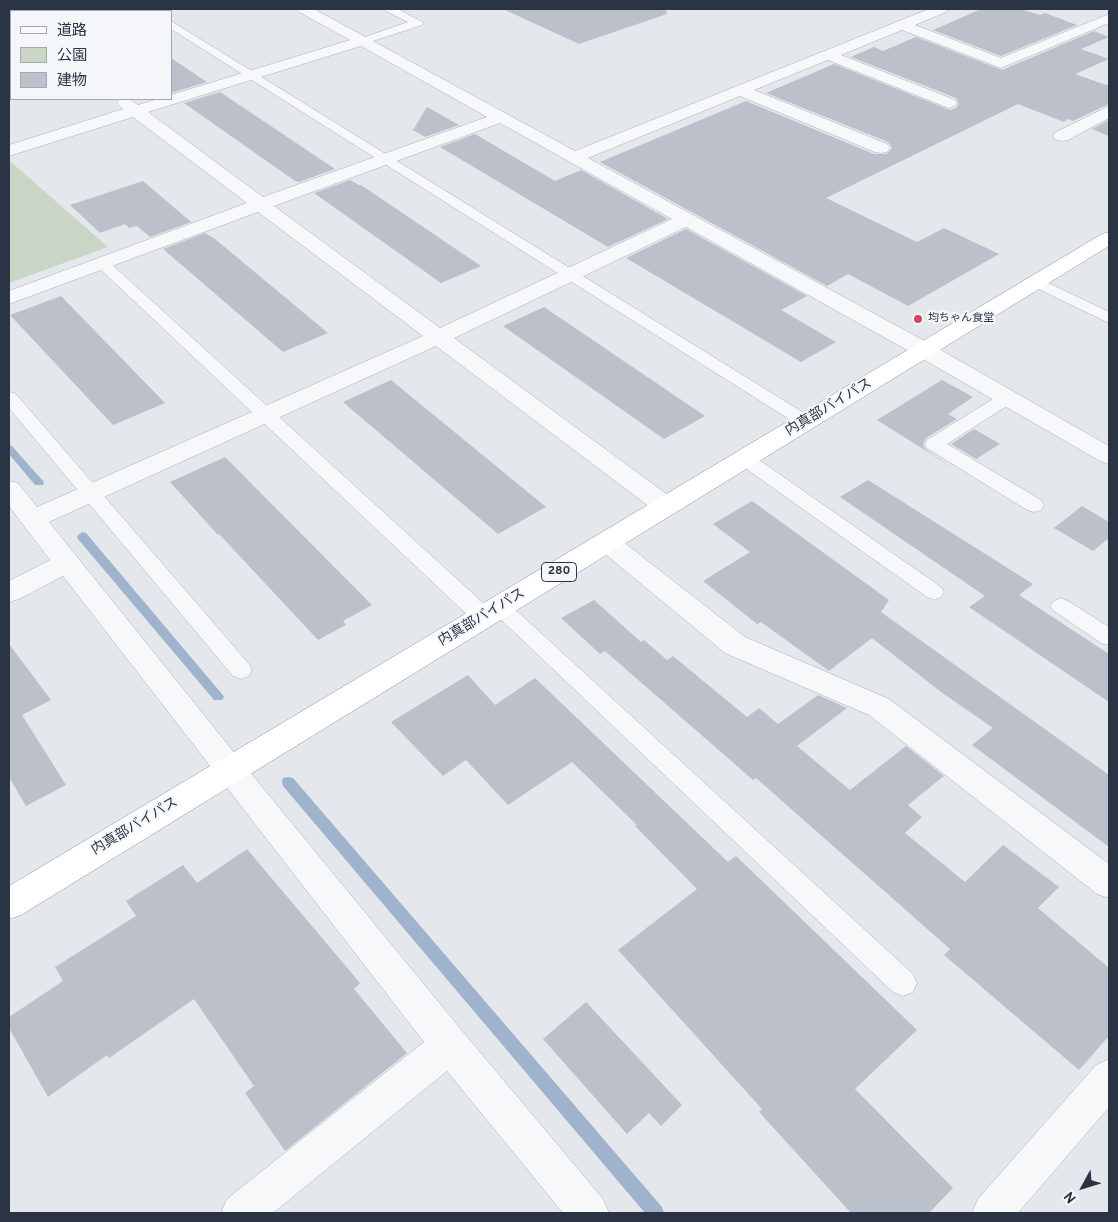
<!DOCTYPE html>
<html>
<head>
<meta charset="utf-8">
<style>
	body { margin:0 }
	#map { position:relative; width:1118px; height:1222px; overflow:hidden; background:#e4e7ec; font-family:Overpass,"Noto Sans JP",sans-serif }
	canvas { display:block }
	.frame { position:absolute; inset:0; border:10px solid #2b3445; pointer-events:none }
	.legend { position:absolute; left:10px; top:10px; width:162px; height:90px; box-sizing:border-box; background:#f4f6f9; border:1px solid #a4a8b1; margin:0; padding:6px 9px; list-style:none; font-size:15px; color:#2b3445 }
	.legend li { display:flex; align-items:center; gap:10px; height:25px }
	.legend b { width:25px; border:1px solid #a4a8b1 }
	.north { position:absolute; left:1058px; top:1162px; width:50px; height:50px; -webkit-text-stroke:4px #f4f6f9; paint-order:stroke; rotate:231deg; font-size:14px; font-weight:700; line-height:20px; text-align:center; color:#2b3445 }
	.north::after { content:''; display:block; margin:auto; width:18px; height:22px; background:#2b3445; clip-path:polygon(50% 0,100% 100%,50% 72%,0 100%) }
</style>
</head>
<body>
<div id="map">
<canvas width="1118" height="1222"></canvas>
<div class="frame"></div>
<ul class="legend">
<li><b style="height:6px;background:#f7f8fa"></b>道路</li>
<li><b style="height:14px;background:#c9d6c5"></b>公園</li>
<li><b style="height:14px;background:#bbc0ca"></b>建物</li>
</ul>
<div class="north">N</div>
</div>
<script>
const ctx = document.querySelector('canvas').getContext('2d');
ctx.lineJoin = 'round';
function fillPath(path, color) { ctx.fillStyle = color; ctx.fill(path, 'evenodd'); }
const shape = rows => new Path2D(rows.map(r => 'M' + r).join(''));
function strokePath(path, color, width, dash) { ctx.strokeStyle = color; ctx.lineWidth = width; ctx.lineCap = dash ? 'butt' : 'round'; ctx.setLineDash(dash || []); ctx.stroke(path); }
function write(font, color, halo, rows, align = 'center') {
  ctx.font = font + ' Overpass,"Noto Sans JP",sans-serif'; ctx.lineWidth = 4.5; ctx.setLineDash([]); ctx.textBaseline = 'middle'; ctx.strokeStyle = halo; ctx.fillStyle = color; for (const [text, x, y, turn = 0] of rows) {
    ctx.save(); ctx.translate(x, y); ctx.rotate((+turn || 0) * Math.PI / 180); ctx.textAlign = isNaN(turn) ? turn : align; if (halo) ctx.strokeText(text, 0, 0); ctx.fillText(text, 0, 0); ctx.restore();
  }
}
fillPath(shape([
	[11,162,108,247,9,283,9,163]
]), '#c9d6c5');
fillPath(shape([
	[9,445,12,446,43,481,44,483,43,485,35,485,9,454,9,445],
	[82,532,86,533,222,694,224,697,222,700,214,700,78,539,77,536,82,532],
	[288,777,293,778,662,1207,664,1213,645,1213,283,786,282,782,283,778,288,777]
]), '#9fb4cc');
fillPath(shape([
	[503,9,666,9,667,14,579,44],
	[981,9,1021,9,1040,15,1045,13,1077,25,1001,56,933,30],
	[1094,31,1109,37,1081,49,1109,59,1075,74,1109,86,1109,104,1073,121,1068,119,1064,122,1018,104,826,198,917,242,944,228,999,254,908,306,848,274,827,286,600,162,746,101,874,154,887,154,892,148,888,142,766,93,834,64,950,110,956,108,959,104,956,98,851,57,874,47,883,51,916,37,1002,70],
	[171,58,207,82,171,93],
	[220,92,335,169,299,182,295,181,184,103],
	[427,107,459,125,425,137,413,130],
	[1109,120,1109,136,1092,129],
	[475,134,555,181,581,170,668,219,608,247,440,147],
	[350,180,359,185,361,185,481,266,441,283,314,193],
	[143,181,191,222,150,237,137,226,129,228,125,224,100,233,70,205],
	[686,229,807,296,781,310,836,342,801,362,626,258],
	[205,233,215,239,328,333,283,352,163,249],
	[61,296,165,403,113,425,10,315],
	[544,307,705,416,664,439,503,326],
	[391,380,546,507,498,534,343,402],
	[942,380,973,397,948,414,957,419,926,438,923,445,926,450,958,471,877,420],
	[974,429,1000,444,976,459,951,444],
	[225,457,372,605,343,621,346,625,318,640,219,534,218,535,170,482],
	[868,480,1033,584,1019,595,1109,654,1109,702,969,607,985,596,840,497],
	[752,501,889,600,881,612,1109,775,1109,847,972,745,993,728,941,692,872,638,829,671,761,622,757,624,703,581,750,552,713,524],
	[1082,506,1109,522,1109,538,1093,551,1054,528],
	[594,600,641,642,644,640,667,660,673,656,747,717,759,708,778,724,818,695,847,708,797,746,850,790,906,746,944,776,908,805,922,817,905,833,965,882,1003,845,1059,887,1038,908,1109,968,1109,1036,1079,1070,944,955,950,949,756,778,753,780,605,651,600,654,561,618],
	[9,644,51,700,22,715,66,785,26,806,9,777],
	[468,675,495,705,535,678,728,862,736,856,917,1030,855,1089,953,1188,929,1213,851,1213,759,1112,762,1109,618,950,697,889,635,826,637,825,572,762,508,805,466,760,443,776,391,722],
	[247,849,360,983,354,989,407,1053,285,1151,245,1093,254,1086,194,999,109,1058,107,1055,48,1097,9,1028,9,1017,63,981,55,967,136,916,126,901,183,865,197,883],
	[586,1002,682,1105,661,1126,649,1113,627,1134,543,1039]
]), '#bbc0ca');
const lane = shape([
	[385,9,398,9,424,23,422,25,367,43,359,43,357,41,359,39,408,22,386,11,385,9],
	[171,21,812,418,815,422,812,426,806,428,800,426,171,29,171,21],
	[103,259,108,261,492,611,495,617,492,623,484,625,476,623,98,267,95,264,98,261,103,259],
	[1036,277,1109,312,1109,323,1030,285,1028,282,1030,279,1036,277],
	[9,392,15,393,249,664,252,670,249,676,241,679,233,676,9,408,9,392],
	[1007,393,1013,394,1016,398,1013,402,947,444,1041,500,1044,505,1041,510,1034,512,1027,510,927,448,925,444,927,440,1001,394,1007,393],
	[745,453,752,455,941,587,944,592,941,597,934,600,927,597,738,463,736,459,738,455,745,453],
	[1061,598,1068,601,1109,627,1109,645,1101,643,1054,611,1050,606,1054,601,1061,598],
	[500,599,507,602,913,974,917,983,913,992,903,996,893,992,493,612,489,607,493,602,500,599]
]);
const street = shape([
	[144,9,166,9,165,11,143,11,144,9],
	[297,9,314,9,575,151,929,9,948,9,946,12,915,25,1001,58,1109,14,1109,23,1001,68,902,30,841,55,955,100,957,103,955,106,949,108,828,60,754,90,887,144,890,148,887,152,881,153,875,152,740,96,588,158,932,345,1109,446,1109,464,1100,461,916,355,686,227,454,338,676,501,680,507,676,513,667,515,658,513,436,346,49,522,240,760,463,1032,603,1199,609,1213,563,1213,447,1071,273,1213,221,1213,227,1199,424,1042,63,576,19,599,9,602,9,581,50,560,9,506,9,481,18,483,37,507,423,336,258,212,9,304,9,291,247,203,133,117,9,156,9,145,123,109,117,103,119,100,131,100,138,105,158,99,171,99,171,95,350,40,299,12,297,9],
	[361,46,487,117,263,197,148,112,361,46],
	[500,123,672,219,440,328,274,206,500,123],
	[9,15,11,15,11,25,9,25,9,15],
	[11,43,11,53,9,54,9,44,11,43],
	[1109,106,1109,118,1068,140,1062,141,1056,140,1053,136,1056,132,1109,106],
	[608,534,617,537,745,637,889,699,1109,864,1109,898,1097,894,869,715,725,653,599,549,595,543,599,537,608,534],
	[1109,1059,1109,1107,1018,1213,972,1213,978,1199,1096,1065,1109,1059]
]);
const highway = shape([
	[1109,232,1109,246,21,915,9,919,9,886,1102,234,1109,232]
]);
strokePath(lane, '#a9aeb7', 1);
strokePath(street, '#a9aeb7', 1);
strokePath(highway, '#8b94a3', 1);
fillPath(lane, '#f7f8fa');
fillPath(street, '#f7f8fa');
fillPath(highway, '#fff');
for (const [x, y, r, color] of [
	[918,319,5,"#d1495b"]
]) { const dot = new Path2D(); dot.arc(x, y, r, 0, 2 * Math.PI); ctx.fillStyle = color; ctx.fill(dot); strokePath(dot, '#f4f6f9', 2); }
write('11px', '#2b3445', '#f4f6f9', [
	["均ちゃん食堂",928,319]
], 'left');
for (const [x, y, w] of [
	[559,572,35]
]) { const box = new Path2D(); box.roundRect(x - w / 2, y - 9.5, w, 19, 4); ctx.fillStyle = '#f4f6f9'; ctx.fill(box); strokePath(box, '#2b3445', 1); }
write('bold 12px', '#2b3445', null, [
	["280",559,572]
]);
write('14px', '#2b3445', '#f4f6f9', [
	["内真部バイパス",829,408,-31],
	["内真部バイパス",482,618,-31],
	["内真部バイパス",135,827,-31]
]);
</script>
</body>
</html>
